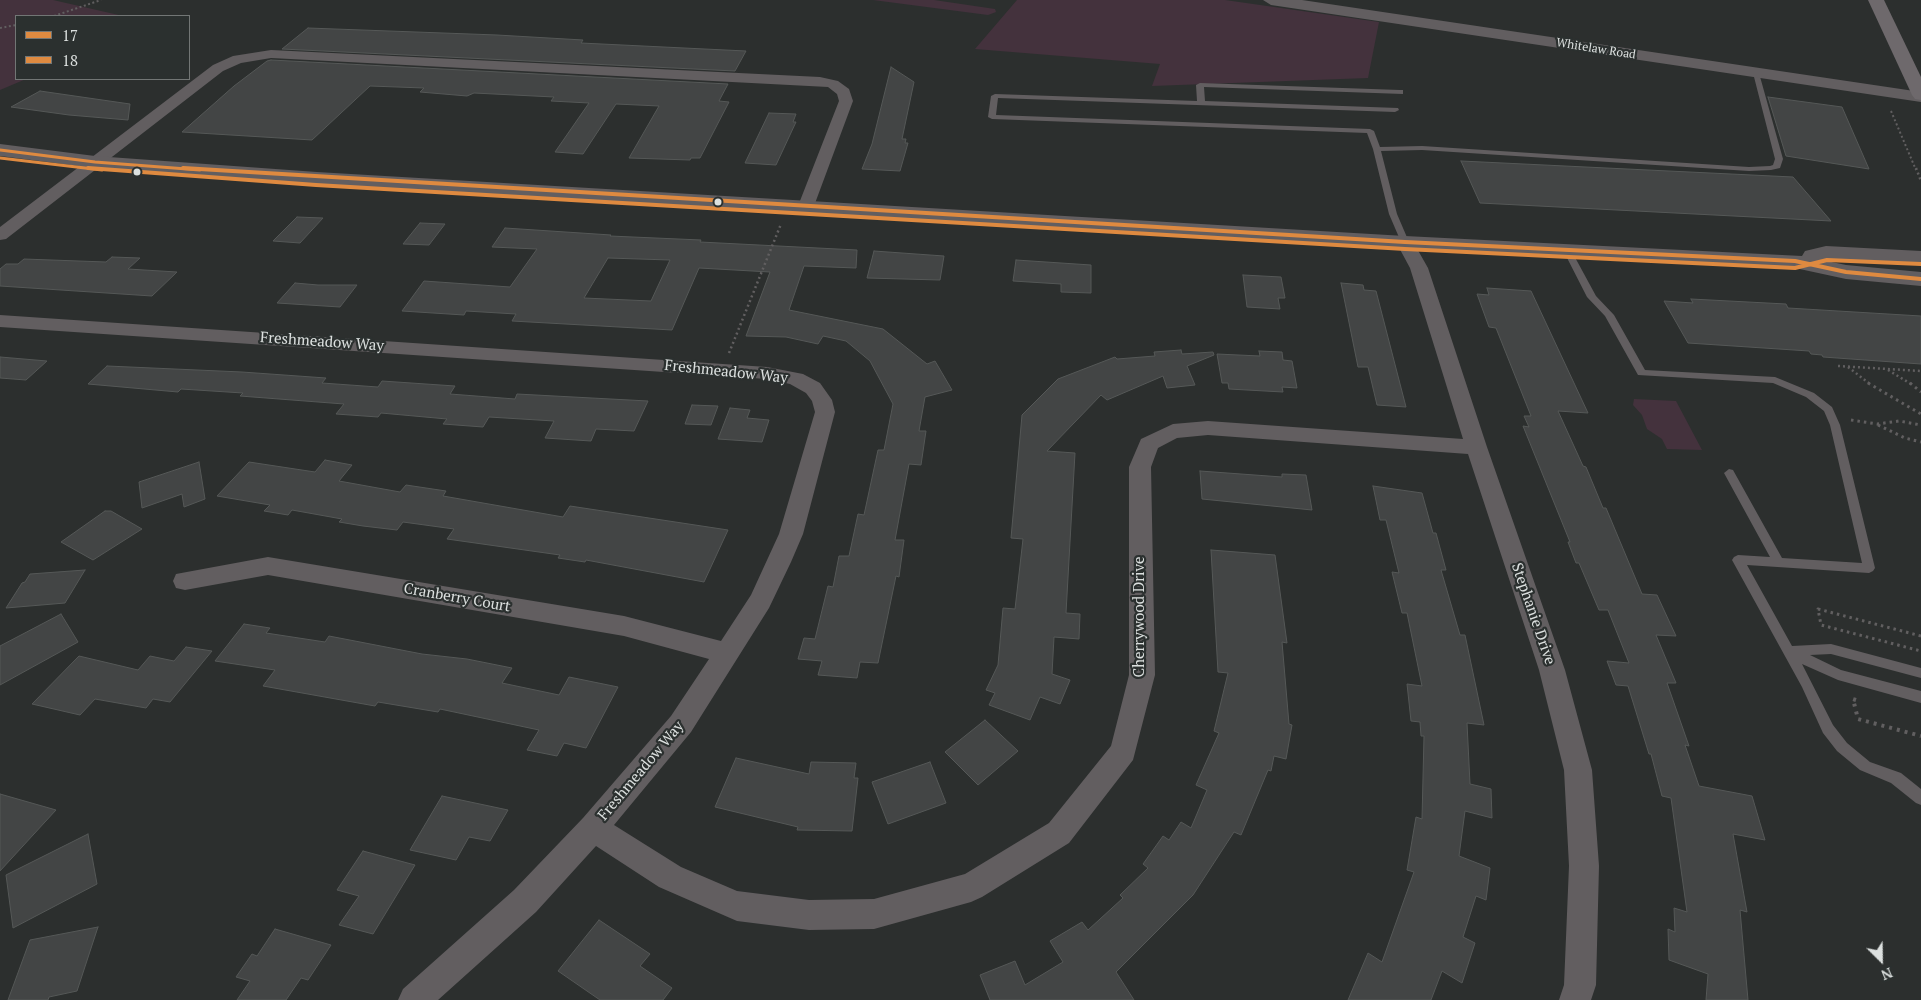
<!DOCTYPE html>
<html>
<head>
<meta charset="utf-8">
<style>
	body { margin:0 }
	#map { position:relative; width:1921px; height:1000px; overflow:hidden; background:#2c2f2e; font-family:"PT Serif",serif }
	canvas { display:block }
	.legend { position:absolute; left:15px; top:15px; width:175px; height:65px; box-sizing:border-box; background:#2b302f; border:1px solid #727675; margin:0; padding:6px 9px; list-style:none; font-size:15px; color:#dce0df }
	.legend li { display:flex; align-items:center; gap:10px; height:25px }
	.legend b { width:25px; border:1px solid #727675 }
	.north { position:absolute; left:1856px; top:935px; width:50px; height:50px; -webkit-text-stroke:4px #2b302f; paint-order:stroke; rotate:157deg; font-size:14px; font-weight:700; line-height:20px; text-align:center; color:#dce0df }
	.north::after { content:''; display:block; margin:auto; width:18px; height:22px; background:#dce0df; clip-path:polygon(50% 0,100% 100%,50% 72%,0 100%) }
</style>
</head>
<body>
<div id="map">
<canvas width="1921" height="1000"></canvas>
<ul class="legend">
<li><b style="height:6px;background:#df8a40"></b>17</li>
<li><b style="height:6px;background:#df8a40"></b>18</li>
</ul>
<div class="north">N</div>
</div>
<script>
const ctx = document.querySelector('canvas').getContext('2d');
ctx.lineJoin = 'round';
function fillPath(path, color) { ctx.fillStyle = color; ctx.fill(path, 'evenodd'); }
const shape = rows => new Path2D(rows.map(r => 'M' + r).join(''));
function strokePath(path, color, width, dash) { ctx.strokeStyle = color; ctx.lineWidth = width; ctx.lineCap = dash ? 'butt' : 'round'; ctx.setLineDash(dash || []); ctx.stroke(path); }
function write(font, color, halo, rows, align = 'center') {
  ctx.font = font + ' "PT Serif",serif'; ctx.lineWidth = 4.5; ctx.setLineDash([]); ctx.textBaseline = 'middle'; ctx.strokeStyle = halo; ctx.fillStyle = color; for (const [text, x, y, turn = 0] of rows) {
    ctx.save(); ctx.translate(x, y); ctx.rotate((+turn || 0) * Math.PI / 180); ctx.textAlign = isNaN(turn) ? turn : align; if (halo) ctx.strokeText(text, 0, 0); ctx.fillText(text, 0, 0); ctx.restore();
  }
}
fillPath(shape([
	[0,0,53,0,123,16,16,16,16,79,26,79,0,90],
	[873,0,934,0,995,9,996,12,988,15],
	[1017,0,1225,0,1379,22,1368,78,1152,86,1160,64,975,49],
	[1634,399,1676,401,1702,450,1667,449,1662,439,1647,429,1642,415,1633,405]
]), '#44323d');
const building = shape([
	[308,28,497,35,583,40,581,43,746,51,735,71,282,49,308,28],
	[271,60,728,84,719,101,729,102,700,158,691,158,690,160,629,158,659,106,616,104,583,154,555,152,589,103,551,101,554,97,474,93,467,96,420,92,424,88,370,86,312,140,182,132,234,86,267,61,271,60],
	[891,67,914,82,902,139,906,139,905,143,908,143,900,171,862,169,872,144,891,67],
	[40,91,130,104,128,120,69,115,11,107,40,91],
	[1768,97,1842,107,1869,169,1786,156,1768,97],
	[769,113,796,114,793,122,796,122,776,165,745,163,769,113],
	[1461,161,1793,177,1831,221,1480,203,1461,161],
	[297,217,323,218,300,243,273,241,297,217],
	[420,223,445,224,429,245,403,244,420,223],
	[505,228,611,235,610,236,701,240,700,242,857,250,856,268,804,266,789,310,883,329,927,364,935,361,952,390,925,397,919,431,926,431,921,465,909,464,895,540,904,540,899,577,896,576,878,663,860,662,857,678,818,675,822,661,798,659,804,638,815,639,828,586,833,587,839,556,849,556,858,514,864,515,878,450,884,450,893,404,870,361,846,341,823,336,818,344,786,337,746,336,770,272,699,268,672,330,512,321,516,314,466,311,464,315,402,311,424,281,510,287,537,249,492,247,505,228],
	[608,258,670,260,651,301,584,298,608,258],
	[874,251,944,256,940,280,867,278,874,251],
	[112,257,140,258,128,269,177,272,152,296,0,286,0,269,6,264,18,264,24,259,106,262,112,257],
	[1016,260,1091,265,1091,293,1061,292,1061,284,1013,281,1016,260],
	[1243,275,1281,277,1285,298,1278,298,1280,309,1247,307,1243,275],
	[295,283,318,285,357,285,340,307,277,303,295,283],
	[1341,283,1363,285,1364,290,1376,291,1406,407,1377,405,1368,367,1358,367,1341,283],
	[1487,288,1531,291,1588,413,1558,411,1583,466,1586,467,1603,508,1606,508,1642,594,1657,595,1676,636,1656,635,1676,683,1667,683,1689,746,1685,745,1699,786,1752,796,1765,840,1733,834,1747,912,1740,910,1748,1000,1706,1000,1708,974,1669,960,1668,929,1675,932,1674,908,1687,912,1671,798,1662,796,1651,754,1649,754,1628,686,1616,685,1607,661,1629,663,1608,610,1599,610,1579,563,1576,563,1568,542,1570,542,1523,426,1529,427,1524,416,1531,416,1496,328,1489,327,1477,294,1489,295,1487,288],
	[1691,299,1786,304,1788,308,1921,316,1921,364,1823,357,1822,355,1811,354,1809,351,1688,343,1664,301,1693,303,1691,299],
	[1181,350,1182,354,1213,352,1214,355,1187,366,1195,385,1167,388,1163,376,1107,400,1101,395,1047,451,1075,453,1066,613,1080,614,1079,639,1054,637,1052,674,1070,680,1060,704,1040,697,1030,720,989,705,995,693,986,690,998,665,1003,608,1015,609,1023,539,1011,538,1022,415,1058,379,1115,357,1117,359,1155,356,1154,352,1181,350],
	[1259,351,1282,352,1283,360,1292,361,1297,388,1282,387,1283,392,1229,389,1228,383,1222,383,1217,354,1260,356,1259,351],
	[0,357,47,361,26,380,0,378,0,357],
	[107,366,242,372,326,378,322,383,378,387,382,381,455,386,450,394,515,399,517,394,648,401,634,431,596,429,591,441,545,438,554,421,489,417,483,427,443,424,447,419,381,413,378,417,336,414,344,404,240,396,243,393,181,389,178,392,88,384,107,366],
	[692,405,718,406,711,425,685,424,692,405],
	[730,408,750,410,747,418,769,420,762,442,718,439,730,408],
	[325,460,352,465,339,481,400,492,406,485,446,491,443,496,563,517,570,506,728,530,704,582,586,560,585,562,558,558,560,555,447,539,454,529,403,522,397,530,363,526,339,522,342,519,292,510,288,515,264,511,270,505,217,496,249,462,315,472,325,460],
	[199,462,205,499,184,507,182,494,142,508,139,482,199,462],
	[1200,471,1282,477,1282,474,1306,475,1312,510,1202,499,1200,471],
	[1373,486,1422,493,1433,533,1436,533,1446,570,1441,570,1460,635,1465,635,1484,725,1467,723,1470,784,1491,789,1492,818,1465,811,1459,856,1490,868,1486,900,1476,896,1463,937,1475,943,1462,983,1442,971,1431,1000,1348,1000,1368,953,1382,962,1414,872,1407,870,1416,817,1422,819,1424,736,1421,736,1420,722,1411,721,1407,684,1422,686,1407,613,1402,613,1392,572,1399,573,1386,520,1380,520,1373,486],
	[105,511,111,511,142,529,93,560,61,542,105,511],
	[1211,550,1275,555,1287,643,1282,642,1289,724,1292,725,1286,759,1274,756,1271,771,1268,770,1241,835,1234,832,1193,895,1116,972,1134,1000,990,1000,980,975,1015,961,1025,985,1063,962,1050,941,1082,922,1088,930,1123,898,1120,895,1148,868,1143,864,1163,836,1169,840,1181,822,1191,828,1207,790,1196,785,1219,733,1214,731,1228,673,1218,672,1211,550],
	[85,570,65,603,6,608,22,583,25,582,30,574,85,570],
	[61,614,78,642,0,685,0,646,61,614],
	[244,624,270,628,266,633,325,642,329,636,422,654,467,659,512,668,502,683,559,695,569,677,618,687,586,748,564,743,557,756,527,750,539,730,440,709,438,712,378,702,375,706,263,686,275,670,215,661,244,624],
	[186,647,212,651,170,702,153,699,146,708,95,699,80,715,32,704,79,656,138,670,150,656,174,661,186,647],
	[985,720,1018,751,978,785,945,752,985,720],
	[736,758,809,774,811,762,856,763,854,778,858,778,852,831,797,830,798,827,715,807,736,758],
	[930,762,946,803,888,824,872,782,930,762],
	[0,794,56,810,0,871,0,794],
	[442,796,508,810,490,841,469,837,456,860,410,850,442,796],
	[88,834,97,884,13,928,6,875,88,834],
	[363,851,415,865,373,934,339,925,359,896,337,890,363,851],
	[599,920,650,954,640,966,672,988,663,1000,600,1000,558,971,599,920],
	[98,927,77,991,49,997,48,1000,8,1000,30,940,98,927],
	[275,929,331,945,308,980,301,978,286,1000,237,1000,250,981,236,977,252,954,257,956,275,929]
]);
fillPath(building, '#434545');
strokePath(building, '#555857', 1);
strokePath(shape([
	[54,16,101,0],
	[0,28,16,25],
	[1891,111,1916,170]
]), '#615f60', 2, [2, 2.5]);
strokePath(shape([
	[1916,168,1921,181],
	[729,353,781,224],
	[1838,366,1921,371],
	[1848,367,1870,384],
	[1888,370,1911,384]
]), '#615f60', 2.5, [2, 3]);
strokePath(shape([
	[1868,383,1921,414],
	[1910,383,1921,392],
	[1851,420,1877,424,1899,421,1921,425],
	[1878,425,1905,438,1921,442],
	[1921,636,1818,609,1821,625,1921,651]
]), '#615f60', 3, [2.5, 4]);
strokePath(shape([
	[1856,700,1853,699,1858,719,1921,736]
]), '#615f60', 4, [3, 5]);
fillPath(shape([
	[1756,71,1759,73,1783,159,1780,168,1771,170,1749,171,1422,150,1381,151,1397,214,1409,242,1405,245,1401,242,1389,214,1373,149,1367,133,992,119,988,117,991,96,995,94,1197,101,1196,85,1200,83,1400,90,1403,90,1403,94,1204,87,1205,101,1398,108,1399,110,1395,112,998,98,996,115,1370,129,1374,131,1380,147,1422,146,1749,167,1770,166,1773,165,1775,159,1753,73,1756,71],
	[1567,247,1571,250,1596,296,1614,315,1645,370,1775,377,1814,393,1832,407,1840,425,1875,568,1873,571,1869,573,1747,565,1792,646,1831,644,1921,668,1921,678,1831,654,1810,655,1841,670,1921,691,1921,703,1838,680,1802,664,1833,725,1847,743,1870,762,1901,773,1921,789,1921,805,1916,803,1891,783,1860,770,1837,751,1823,733,1802,687,1732,560,1734,557,1738,555,1770,557,1724,473,1729,469,1733,470,1782,558,1862,563,1830,425,1824,411,1806,397,1773,383,1638,375,1605,316,1587,297,1563,250,1567,247]
]), '#625e60');
fillPath(shape([
	[271,50,820,77,838,81,849,89,853,101,814,206,812,210,806,211,800,210,798,206,839,101,837,94,828,87,271,58,241,63,223,71,6,239,0,240,0,227,213,65,233,56,271,50],
	[1405,237,1411,238,1428,268,1487,447,1565,670,1592,770,1599,866,1596,985,1591,1000,1559,1000,1564,985,1569,866,1564,770,1539,670,1468,454,1208,435,1177,438,1158,448,1151,467,1155,675,1133,760,1069,843,982,897,971,902,874,929,809,930,737,921,659,887,596,846,536,912,438,1000,398,1000,403,989,514,890,583,818,671,716,709,659,624,636,268,575,185,590,176,588,173,581,176,574,268,557,624,616,721,641,751,595,779,534,815,412,812,401,806,393,790,384,767,379,0,327,0,315,767,367,803,374,820,383,832,400,835,412,803,534,791,562,769,608,691,732,614,825,681,867,737,891,809,900,874,899,965,874,1049,823,1111,746,1129,675,1129,467,1141,439,1173,424,1208,421,1463,439,1410,268,1396,242,1399,238,1405,237]
]), '#625e60');
fillPath(shape([
	[1263,0,1302,0,1921,92,1921,102,1271,5,1263,0],
	[0,144,95,156,317,172,1405,236,1802,256,1805,251,1826,246,1921,251,1921,263,1827,259,1822,260,1846,265,1921,272,1921,286,1846,279,1795,268,1405,248,317,184,95,168,0,156,0,144]
]), '#625e60');
fillPath(shape([
	[1868,0,1884,0,1921,77,1921,100,1915,99,1912,95,1868,0]
]), '#6e696c');
strokePath(shape([
	[0,150,95,162,200,170]
]), '#df8a40', 3);
strokePath(shape([
	[183,168,1405,242,1795,261,1846,272,1921,279]
]), '#df8a40', 4);
strokePath(shape([
	[0,158,102,170]
]), '#df8a40', 3);
strokePath(shape([
	[88,168,316,185,1405,249,1795,268,1827,260,1921,264]
]), '#df8a40', 4);
for (const [x, y, r, color] of [
	[137,172,4.5,"#dce0df"],
	[718,202,4.5,"#dce0df"]
]) { const dot = new Path2D(); dot.arc(x, y, r, 0, 2 * Math.PI); ctx.fillStyle = color; ctx.fill(dot); strokePath(dot, '#2b302f', 2); }
write('12px', '#dce0df', '#2b302f', [
	["Whitelaw Road",1596,49,9]
]);
write('15px', '#dce0df', '#2b302f', [
	["Freshmeadow Way",322,342,4],
	["Freshmeadow Way",726,372,6],
	["Cranberry Court",457,598,10],
	["Stephanie Drive",1533,614,71],
	["Cherrywood Drive",1140,617,-90],
	["Freshmeadow Way",641,771,-50]
]);
</script>
</body>
</html>
